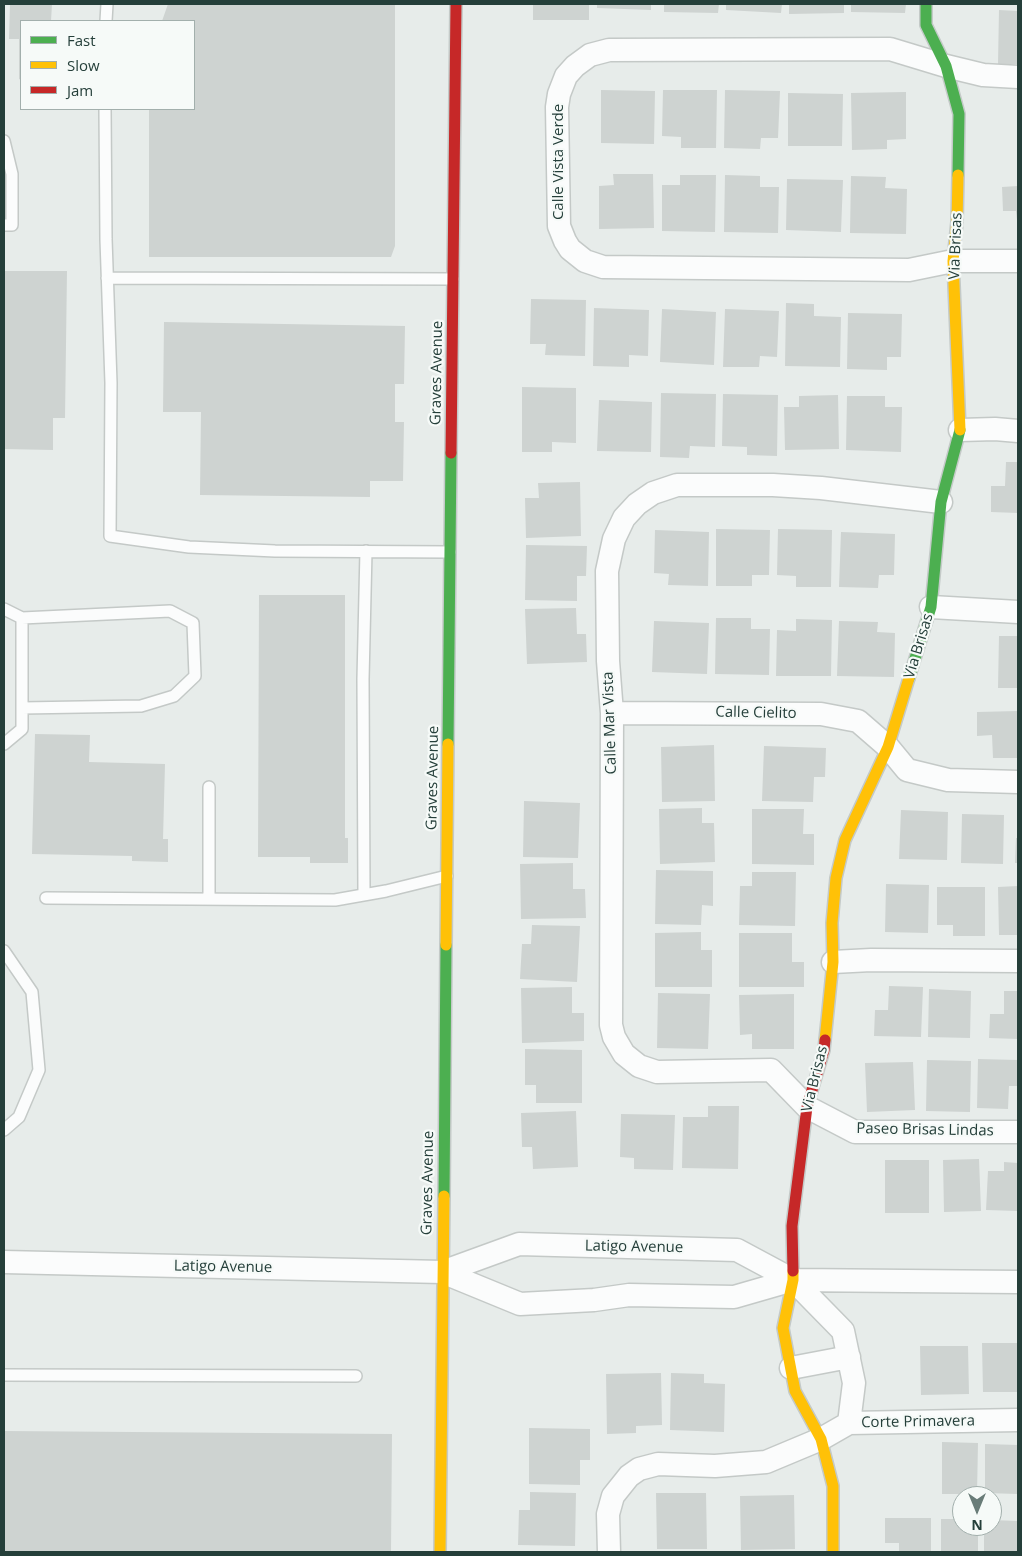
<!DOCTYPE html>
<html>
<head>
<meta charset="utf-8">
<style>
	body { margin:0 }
	#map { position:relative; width:1022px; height:1556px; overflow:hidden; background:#e7ecea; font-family:"Open Sans",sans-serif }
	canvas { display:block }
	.frame { position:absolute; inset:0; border:5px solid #253f3a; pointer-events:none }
	.legend { position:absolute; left:20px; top:20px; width:175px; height:90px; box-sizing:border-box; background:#f6faf8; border:1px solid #a2afac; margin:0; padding:6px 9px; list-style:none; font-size:15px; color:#253f3a }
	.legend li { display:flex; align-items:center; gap:10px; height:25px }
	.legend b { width:25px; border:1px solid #a2afac }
	.north { position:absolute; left:952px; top:1486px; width:50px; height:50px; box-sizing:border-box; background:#f6faf8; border:1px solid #a2afac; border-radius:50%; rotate:180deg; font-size:14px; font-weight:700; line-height:20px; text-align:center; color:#253f3a }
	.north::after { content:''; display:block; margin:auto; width:18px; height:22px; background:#697c78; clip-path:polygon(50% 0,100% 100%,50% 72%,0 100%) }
</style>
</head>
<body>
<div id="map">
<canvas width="1022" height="1556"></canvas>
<div class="frame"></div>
<ul class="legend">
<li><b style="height:6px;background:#4caf50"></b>Fast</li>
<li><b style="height:6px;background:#ffc107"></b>Slow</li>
<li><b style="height:6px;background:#c62828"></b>Jam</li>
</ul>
<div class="north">N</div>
</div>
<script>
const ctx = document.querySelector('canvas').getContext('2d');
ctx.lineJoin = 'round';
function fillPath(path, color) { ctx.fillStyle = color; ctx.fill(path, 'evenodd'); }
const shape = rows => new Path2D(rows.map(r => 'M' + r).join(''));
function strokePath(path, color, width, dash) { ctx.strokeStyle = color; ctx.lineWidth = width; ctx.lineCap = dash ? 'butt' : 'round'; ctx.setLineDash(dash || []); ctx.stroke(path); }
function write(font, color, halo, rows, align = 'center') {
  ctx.font = font + ' "Open Sans",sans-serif'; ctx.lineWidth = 4.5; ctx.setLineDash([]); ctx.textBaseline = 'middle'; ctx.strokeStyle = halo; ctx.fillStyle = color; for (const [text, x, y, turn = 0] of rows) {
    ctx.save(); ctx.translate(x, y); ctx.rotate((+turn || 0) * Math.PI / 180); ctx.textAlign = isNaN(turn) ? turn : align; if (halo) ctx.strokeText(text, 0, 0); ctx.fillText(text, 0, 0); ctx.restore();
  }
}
fillPath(shape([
	[10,4,52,4,51,21,21,21,21,80,19,79,19,39,9,39],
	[168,4,395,4,395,246,391,257,149,257,149,109,194,109,194,21,162,21],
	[533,4,589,4,589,20,533,20],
	[597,4,651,4,651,10,597,8],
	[664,4,719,4,718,13,664,12],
	[726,4,782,4,781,13,726,10],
	[789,4,844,4,844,13,789,14],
	[851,4,906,4,905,13,851,12],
	[999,10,1018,11,1018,64,998,64],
	[601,90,655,91,654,144,601,143],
	[663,90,717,90,716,148,681,148,681,137,662,136],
	[725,90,780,91,778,138,761,138,760,149,724,148],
	[906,92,906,139,887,140,887,149,852,150,851,93],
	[788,93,843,94,842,146,788,146],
	[613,174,653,174,654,228,599,229,599,186,614,185],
	[680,175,716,175,715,232,662,231,662,185,680,185],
	[725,175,760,176,760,187,779,187,778,233,724,232],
	[851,176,886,177,885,188,907,189,906,234,850,233],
	[787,179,843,180,841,232,786,230],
	[1018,186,1018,220,1017,220,1016,211,1003,211,1002,187],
	[4,271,67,271,65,418,53,418,53,450,4,449],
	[531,299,586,300,585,356,545,355,546,344,530,344],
	[786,303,814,304,814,316,841,317,840,367,785,366],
	[594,308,649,310,648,356,629,355,629,367,593,366],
	[662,309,716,312,714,365,660,362],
	[725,309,779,311,777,357,760,356,759,367,723,367],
	[848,313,902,314,901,357,887,357,887,370,847,369],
	[164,322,405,326,404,384,395,384,395,422,404,422,403,481,370,481,370,497,200,495,201,412,163,412],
	[522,387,576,388,576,443,552,442,552,452,522,452],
	[661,393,716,394,715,447,690,446,689,458,660,457],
	[723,394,778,395,777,456,747,455,747,447,722,446],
	[838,395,839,449,785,450,784,407,799,407,799,396],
	[847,396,885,396,885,407,902,407,901,452,846,450],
	[599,400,652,402,651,452,597,451],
	[1006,462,1018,462,1018,513,991,512,991,486,1005,486],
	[580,482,581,536,526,538,525,498,539,498,538,483],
	[716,529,770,530,769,575,752,575,752,586,716,586],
	[778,529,832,530,831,587,796,587,796,576,777,575],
	[655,530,709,532,708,586,668,585,669,574,654,573],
	[841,532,895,534,894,575,879,575,878,588,839,587],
	[526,545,587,546,586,576,577,576,577,601,525,600],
	[259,595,345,595,345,838,348,838,348,863,310,863,310,857,258,857],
	[576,608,577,634,586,634,587,662,527,664,525,609],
	[716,618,751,618,751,629,770,629,769,675,715,674],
	[796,619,832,620,831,676,776,676,777,630,796,631],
	[654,621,709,623,707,674,652,672],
	[839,621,878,622,877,632,895,633,894,677,837,676],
	[999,636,1018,636,1018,688,998,688],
	[1018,711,1018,758,993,758,992,735,977,736,977,712],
	[35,734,90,735,89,762,165,764,163,839,168,839,168,862,132,861,132,856,32,854],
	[714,745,715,801,662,802,661,747],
	[764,746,826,748,825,777,814,777,813,802,762,801],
	[524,801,580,803,578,858,523,857],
	[702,808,702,823,714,823,715,862,660,864,659,809],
	[752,809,804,809,803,834,814,834,814,865,752,864],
	[901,810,948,812,947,860,899,859],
	[962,814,1004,815,1003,864,961,863],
	[1016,838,1018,838,1018,863,1015,863],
	[573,863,573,889,585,889,586,918,521,919,520,864],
	[656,870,713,871,713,906,702,905,701,925,655,924],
	[752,872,796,872,795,926,739,925,740,886,752,886],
	[886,884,929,885,928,933,885,932],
	[1018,886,1018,935,999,935,998,887],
	[937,887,985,887,985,936,953,936,953,925,937,925],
	[532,925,580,926,577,982,520,979,522,944,531,944],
	[701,932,701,950,712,950,712,987,655,987,655,933],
	[739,933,792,933,792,962,804,962,804,987,739,987],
	[889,986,923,987,921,1037,874,1036,875,1010,888,1010],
	[572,987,572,1013,584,1013,584,1041,522,1043,521,988],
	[929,989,971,991,970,1038,928,1037],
	[1004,991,1018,991,1018,1039,989,1038,990,1014,1004,1014],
	[658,993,710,994,708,1049,657,1048],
	[794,994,794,1049,752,1049,752,1034,740,1035,739,995],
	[525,1049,582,1050,582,1103,536,1103,536,1085,525,1085],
	[978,1059,1018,1060,1018,1086,1009,1086,1008,1109,977,1108],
	[927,1060,971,1061,970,1112,926,1111],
	[913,1062,915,1110,867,1112,865,1063],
	[708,1106,739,1106,738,1169,682,1168,683,1117,708,1117],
	[576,1111,578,1167,533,1169,532,1147,522,1147,521,1113],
	[621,1114,675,1115,673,1170,634,1169,634,1158,620,1157],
	[979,1159,981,1211,944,1212,943,1160],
	[885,1160,929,1160,929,1213,885,1213],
	[1004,1162,1018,1163,1018,1211,986,1210,988,1171,1004,1171],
	[982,1343,1018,1343,1018,1392,983,1392],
	[920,1346,968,1346,969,1394,921,1395],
	[661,1373,662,1425,636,1426,636,1433,607,1434,606,1374],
	[671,1373,704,1374,704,1383,725,1384,724,1432,670,1430],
	[529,1428,590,1429,590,1460,580,1460,580,1485,529,1484],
	[4,1431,392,1434,391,1552,4,1552],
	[942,1442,978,1443,977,1494,942,1494],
	[985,1444,1018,1445,1018,1494,985,1493],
	[530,1492,576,1493,575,1546,518,1545,519,1510,530,1510],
	[656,1493,706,1493,707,1549,657,1549],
	[794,1495,795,1549,741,1550,740,1496],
	[885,1518,931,1518,931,1552,899,1552,899,1543,885,1543],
	[941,1519,962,1519,962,1526,978,1526,978,1552,941,1552],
	[992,1520,1018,1521,1018,1552,984,1552,984,1526,992,1526]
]), '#ced3d1');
const lane = shape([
	[106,21,107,4],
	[105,109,106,239,111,383,110,536,189,547,275,551,450,552],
	[4,141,12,174,12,225,4,225],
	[107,278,453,279],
	[4,609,22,618,22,729,4,744],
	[22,708,141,706,174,696,195,676,193,623,170,611,22,618],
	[364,895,363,679,366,551],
	[46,898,335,900,386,891,447,876],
	[209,899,209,787],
	[4,951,32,992,39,1070,19,1117,4,1130],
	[4,1375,356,1376]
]);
const street = shape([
	[1018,77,983,75,946,66,890,49,609,50,590,55,575,66,566,76,559,94,557,107,559,226,565,241,570,249,585,261,603,267,909,270,953,261,1018,261],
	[960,430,995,429,1018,431],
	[941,502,821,488,773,485,677,485,653,493,637,504,624,518,614,539,607,571,608,661,612,713,611,1025,614,1037,624,1054,639,1066,657,1072,771,1070,807,1107,855,1132,1018,1132],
	[931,607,1018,612],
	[612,713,821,714,858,721,888,747,907,770,948,780,1018,782],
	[833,962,871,960,1018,961],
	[4,1262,442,1272,519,1244,737,1250,793,1280,734,1297,629,1295,594,1300,520,1304,442,1272],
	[793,1280,1018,1282],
	[793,1280,843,1331,854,1383,849,1423],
	[791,1368,849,1357],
	[609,1552,608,1514,613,1496,629,1476,639,1469,658,1464,715,1466,766,1462,821,1439,849,1423,1018,1420]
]);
const fast = shape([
	[926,4,926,25,946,66,959,114,958,175],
	[909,678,931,607,941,502,960,430],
	[448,744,451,453],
	[444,1196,446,945]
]);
const slow = shape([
	[958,175,957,222,953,261,960,430],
	[446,945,448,744],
	[825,1040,833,962,832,923,836,878,845,840,888,747,909,678],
	[793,1271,793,1280,783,1328,795,1391,821,1439,833,1486,833,1552],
	[440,1552,444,1196]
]);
const jam = shape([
	[451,453,456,4],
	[793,1271,792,1226,807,1107,824,1050,825,1040]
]);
strokePath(lane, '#c4c9c7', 14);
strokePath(street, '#c4c9c7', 25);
strokePath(fast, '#c4cac8', 14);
strokePath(slow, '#c4cac8', 14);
strokePath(jam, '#c4cac8', 14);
strokePath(lane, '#fbfcfc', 11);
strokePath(street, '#fbfcfc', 22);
strokePath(fast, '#4caf50', 11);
strokePath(slow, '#ffc107', 11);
strokePath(jam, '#c62828', 11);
write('15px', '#253f3a', '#f6faf8', [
	["Calle Vista Verde",559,162,-90],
	["Via Brisas",956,246,-88],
	["Graves Avenue",437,373,-89],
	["Via Brisas",919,646,-73],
	["Calle Cielito",756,713,1],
	["Calle Mar Vista",610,723,-92],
	["Graves Avenue",433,778,-89],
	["Via Brisas",815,1079,-76],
	["Paseo Brisas Lindas",925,1130,1],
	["Graves Avenue",428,1183,-89],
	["Latigo Avenue",634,1247,1],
	["Latigo Avenue",223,1267,1],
	["Corte Primavera",918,1422,-1]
]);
</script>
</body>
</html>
